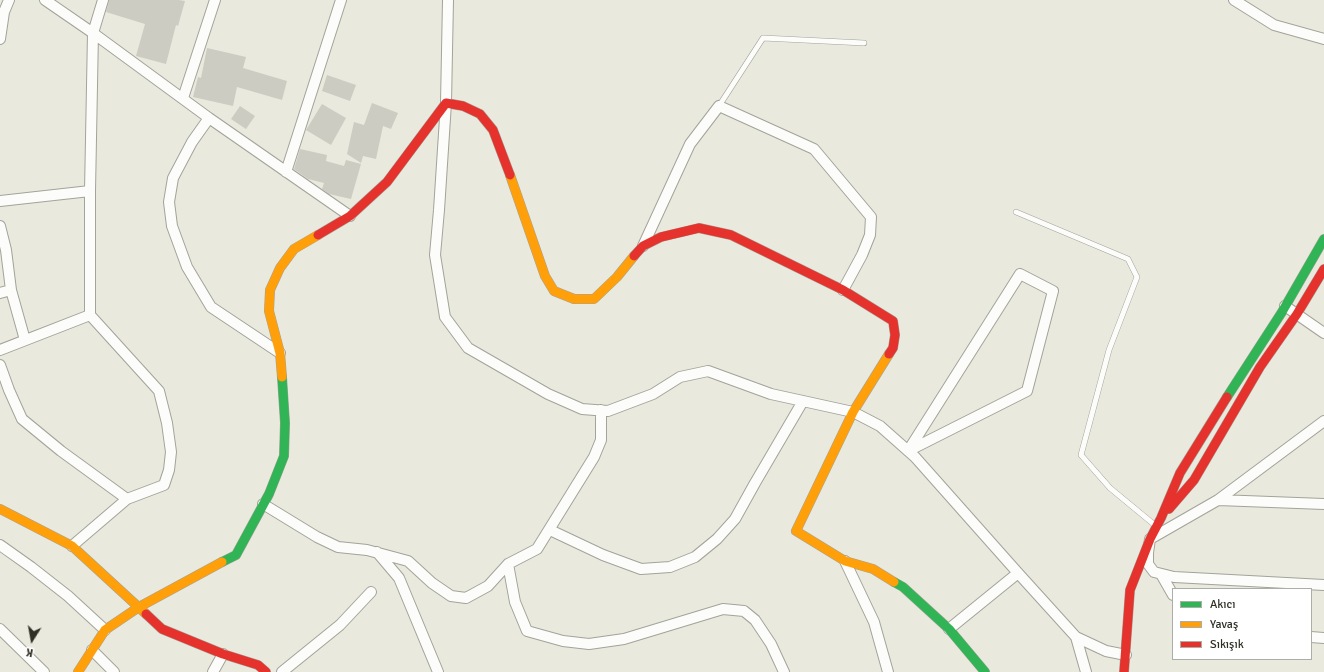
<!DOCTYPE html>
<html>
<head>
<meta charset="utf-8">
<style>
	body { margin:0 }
	#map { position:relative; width:1324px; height:672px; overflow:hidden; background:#e9e9dd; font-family:Signika,sans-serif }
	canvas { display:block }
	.legend { position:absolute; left:1172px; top:588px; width:140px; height:72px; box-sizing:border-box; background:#fff; border:1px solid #acaca8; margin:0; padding:5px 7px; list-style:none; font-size:12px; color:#2f2f26 }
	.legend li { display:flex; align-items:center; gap:8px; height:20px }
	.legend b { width:20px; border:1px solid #acaca8 }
	.north { position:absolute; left:12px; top:620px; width:40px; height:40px; -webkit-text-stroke:3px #fff; paint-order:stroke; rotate:191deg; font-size:11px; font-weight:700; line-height:16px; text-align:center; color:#2f2f26 }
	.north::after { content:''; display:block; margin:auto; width:14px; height:18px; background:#2f2f26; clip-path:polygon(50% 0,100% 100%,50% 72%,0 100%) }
</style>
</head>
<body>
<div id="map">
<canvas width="1324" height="672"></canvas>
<ul class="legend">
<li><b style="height:5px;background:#30b455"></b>Akıcı</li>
<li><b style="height:5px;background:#ff9f0a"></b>Yavaş</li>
<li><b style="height:5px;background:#e5322d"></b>Sıkışık</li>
</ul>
<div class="north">K</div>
</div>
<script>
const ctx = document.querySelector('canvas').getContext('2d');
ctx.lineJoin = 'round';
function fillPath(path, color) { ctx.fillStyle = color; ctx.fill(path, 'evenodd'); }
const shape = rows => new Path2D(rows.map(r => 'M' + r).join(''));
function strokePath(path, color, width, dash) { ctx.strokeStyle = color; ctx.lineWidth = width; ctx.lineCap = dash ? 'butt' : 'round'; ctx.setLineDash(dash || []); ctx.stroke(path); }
fillPath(shape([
	[109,0,179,0,185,1,178,26,176,25,166,64,136,56,145,24,106,12],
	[207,48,246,57,243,68,287,81,282,100,237,87,233,106,193,97,198,77,201,78],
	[327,75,356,85,350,101,322,91],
	[372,103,398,113,391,129,383,126,376,159,363,156,361,163,347,154,354,122,364,125],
	[322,104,346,118,331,145,306,130],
	[240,106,255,116,246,129,231,119],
	[300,149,327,155,326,161,344,166,346,160,361,164,351,199,329,194,322,189,324,183,308,179,294,169]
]), '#cdccc3');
const lane = shape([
	[719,106,763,38,864,43],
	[1016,212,1128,259,1137,277,1109,350,1081,455,1110,488,1156,526]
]);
const street = shape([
	[45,0,93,33,209,118,350,216],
	[448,0,446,103,439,210,435,255,445,317,468,348,548,394,582,409,608,411,653,394,680,377,708,371,771,394,853,412,880,426,915,457,1018,573,1076,637,1106,651,1126,655],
	[1234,0,1274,25,1324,39],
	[0,39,4,12,9,0],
	[183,98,215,0],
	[209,118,192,142,173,178,169,202,172,226,187,267,211,307,280,353],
	[286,172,341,0],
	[0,201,90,191],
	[0,226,6,250,11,290,25,340],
	[643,246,690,144,719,106,814,149,871,217,870,235,862,255,843,290],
	[1020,274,1053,291,1027,391,908,451,1020,274],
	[0,293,11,290],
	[1285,306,1324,333],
	[0,350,90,315],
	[0,365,9,390,22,419,61,451,127,499],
	[1324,421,1218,500,1150,539,1148,553,1148,564,1154,572,1174,577,1324,585],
	[1218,500,1324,504],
	[263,504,317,537,338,547,367,550,408,561,432,583,451,596,466,598,488,586,508,564,537,549,594,457,601,440,601,410],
	[550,530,603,555,641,569,670,567,695,557,717,539,735,519,755,483,803,401],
	[0,545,31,567,68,596,105,630],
	[72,546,127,499,164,485,169,470,171,452,167,423,159,391,90,315,90,191,93,33,103,0],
	[377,552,399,578,438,672],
	[845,561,874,622,888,672],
	[508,564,515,602,527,631,563,641,589,644,624,639,723,609,744,611,755,620,771,644,784,672],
	[1161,574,1173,595],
	[0,629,44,672],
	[949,629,1018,573],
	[1076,637,1086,672],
	[1311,637,1324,638],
	[92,650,114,672],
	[213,672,223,654],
	[282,672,340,625,371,592]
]);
const fast = shape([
	[1227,397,1282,312,1324,239],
	[222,562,236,555,269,494,284,456,285,423,282,377],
	[894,582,903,587,949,629,985,672]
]);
const slow = shape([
	[510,175,545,276,554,291,574,299,594,299,617,277,634,256],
	[889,354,853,412,796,531,845,561,873,569,894,582],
	[282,377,280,353,269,311,270,290,280,268,294,249,318,235],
	[0,509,72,546,146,614],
	[78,672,105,630,139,607,222,562]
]);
const jam = shape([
	[318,235,350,216,387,182,446,103,463,106,480,114,493,130,510,175],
	[634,256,643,246,661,237,699,228,731,235,843,290,893,321,895,335,893,348,889,354],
	[1169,509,1194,480,1260,367,1297,314,1324,269],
	[146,614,162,629,223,654,258,665,266,672],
	[1124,672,1130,590,1150,539,1161,518,1180,473,1227,397]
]);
strokePath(lane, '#a3a39a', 6);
strokePath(street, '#a3a39a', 12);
strokePath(fast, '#a3a39a', 10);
strokePath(slow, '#a3a39a', 10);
strokePath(jam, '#a3a39a', 10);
strokePath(lane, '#fcfcfa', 5);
strokePath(street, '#fcfcfa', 10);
strokePath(fast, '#30b455', 9);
strokePath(slow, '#ff9f0a', 9);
strokePath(jam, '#e5322d', 9);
</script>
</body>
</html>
